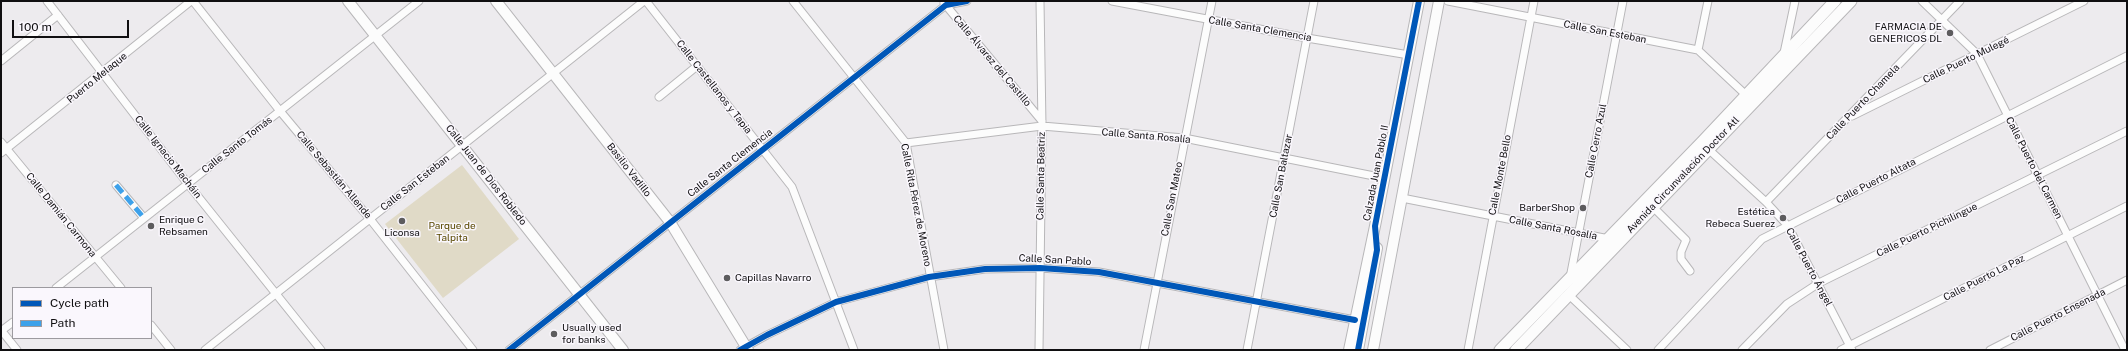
<!DOCTYPE html>
<html>
<head>
<meta charset="utf-8">
<style>
	body { margin:0 }
	#map { position:relative; width:2128px; height:351px; overflow:hidden; background:#edebee; font-family:"Public Sans",sans-serif }
	canvas { display:block }
	.frame { position:absolute; inset:0; border:2px solid #100f11; pointer-events:none }
	.legend { position:absolute; left:12px; top:287px; width:140px; height:52px; box-sizing:border-box; background:#faf7fd; border:1px solid #9c9a9f; margin:0; padding:5px 7px; list-style:none; font-size:12px; color:#100f11 }
	.legend li { display:flex; align-items:center; gap:8px; height:20px }
	.legend b { width:20px; border:1px solid #9c9a9f }
	.scale { position:absolute; left:12px; top:20px; width:117px; height:18px; box-sizing:border-box; border:2px solid #100f11; border-top:0; padding-left:5px; font-size:12px; line-height:14px; white-space:nowrap; color:#100f11; -webkit-text-stroke:3px #faf7fd; paint-order:stroke }
</style>
</head>
<body>
<div id="map">
<canvas width="2128" height="351"></canvas>
<div class="frame"></div>
<ul class="legend">
<li><b style="height:5px;background:#0057b8"></b>Cycle path</li>
<li><b style="height:5px;background:#3da1ea"></b>Path</li>
</ul>
<div class="scale">100 m</div>
</div>
<script>
const ctx = document.querySelector('canvas').getContext('2d');
ctx.lineJoin = 'round';
function fillPath(path, color) { ctx.fillStyle = color; ctx.fill(path, 'evenodd'); }
const shape = rows => new Path2D(rows.map(r => 'M' + r).join(''));
function strokePath(path, color, width, dash) { ctx.strokeStyle = color; ctx.lineWidth = width; ctx.lineCap = dash ? 'butt' : 'round'; ctx.setLineDash(dash || []); ctx.stroke(path); }
function write(font, color, halo, rows, align = 'center') {
  ctx.font = font + ' "Public Sans",sans-serif'; ctx.lineWidth = 3; ctx.setLineDash([]); ctx.textBaseline = 'middle'; ctx.strokeStyle = halo; ctx.fillStyle = color; for (const [text, x, y, turn = 0] of rows) {
    ctx.save(); ctx.translate(x, y); ctx.rotate((+turn || 0) * Math.PI / 180); ctx.textAlign = isNaN(turn) ? turn : align; if (halo) ctx.strokeText(text, 0, 0); ctx.fillText(text, 0, 0); ctx.restore();
  }
}
fillPath(shape([
	[462,165,519,239,443,298,385,224]
]), '#e0dac7');
const street = shape([
	[47,1,188,184,321,350],
	[193,1,280,111,370,219,473,350],
	[646,1,792,187,854,350],
	[793,1,906,143,944,350],
	[1112,1,1307,38,1409,55],
	[1448,1,1698,50,1746,95],
	[1922,1,1977,54,2125,350],
	[944,3,1042,121],
	[1698,50,1708,1],
	[1784,53,1795,1],
	[1,61,58,15],
	[659,97,697,66],
	[1852,116,2084,1],
	[1,142,121,288],
	[906,143,1042,126,1184,138,1384,178],
	[1706,147,1766,202,1788,226,1852,350],
	[1,153,191,1],
	[116,185,144,218],
	[1402,198,1609,239],
	[1766,202,1960,1],
	[1653,207,1686,240,1681,252,1681,259,1690,271],
	[1570,278,1623,1],
	[56,288,419,1],
	[1569,295,1627,350],
	[151,325,171,350],
	[1,330,17,350],
	[1,331,13,322],
	[205,350,644,1],
	[509,350,946,5,967,1],
	[740,350,767,335,836,302,929,277,985,269,1040,268,1099,272,1355,320],
	[1039,350,1042,126,1040,1],
	[1144,350,1212,1],
	[1247,350,1314,1],
	[1468,350,1534,1],
	[1658,350,1762,239,2127,56],
	[1742,350,1787,304,1819,283,2127,131],
	[1841,350,2127,206],
	[1990,350,2127,280]
]);
const secondary = shape([
	[348,1,623,350],
	[496,1,670,222,748,350],
	[1349,350,1375,226,1419,1],
	[1358,350,1377,248],
	[1373,350,1439,1]
]);
const primary = shape([
	[1500,350,1702,142,1835,1],
	[1516,350,1851,1]
]);
strokePath(street, '#b8b7b9', 9);
strokePath(secondary, '#b8b7b9', 12);
strokePath(primary, '#b8b7b9', 13);
strokePath(street, '#fcfcfc', 7);
strokePath(secondary, '#fcfcfc', 10);
strokePath(primary, '#fcfcfc', 11);
strokePath(shape([
	[116,185,144,218]
]), '#3da1ea', 5, [10, 5]);
strokePath(shape([
	[509,350,946,5,967,1],
	[740,350,767,335,836,302,929,277,985,269,1040,268,1099,272,1355,320],
	[1358,350,1377,250,1375,226,1419,1]
]), '#0057b8', 6);
for (const [x, y, r, color] of [
	[1950,33,4,"#5d5c5e"],
	[1583,208,4,"#5d5c5e"],
	[1783,218,4,"#5d5c5e"],
	[402,221,4,"#5d5c5e"],
	[151,226,4,"#5d5c5e"],
	[727,278,4,"#5d5c5e"],
	[554,334,4,"#5d5c5e"]
]) { const dot = new Path2D(); dot.arc(x, y, r, 0, 2 * Math.PI); ctx.fillStyle = color; ctx.fill(dot); strokePath(dot, '#faf7fd', 1.5); }
write('10px', '#100f11', '#faf7fd', [
	["FARMACIA DE",1942,27],
	["GENERICOS DL",1942,39],
	["BarberShop",1575,208],
	["Estética",1775,212],
	["Rebeca Suerez",1775,224],
	["Enrique C",159,220,"left"],
	["Rebsamen",159,232,"left"],
	["Liconsa",402,233,"center"],
	["Capillas Navarro",735,278,"left"],
	["Usually used",562,328,"left"],
	["for banks",562,340,"left"]
], 'right');
write('10px', '#100f11', '#faf7fd', [
	["Calle Santa Clemencia",1260,29,10],
	["Calle San Esteban",1605,32,11],
	["Calle Puerto Mulegé",1966,60,-26],
	["Calle Álvarez del Castillo",992,61,50],
	["Puerto Melaque",97,78,-39],
	["Calle Castellanos y Tapia",714,87,52],
	["Calle Puerto Chamela",1863,102,-46],
	["Calle Santa Rosalía",1146,136,5],
	["Calle Cerro Azul",1596,141,-79],
	["Calle Santo Tomás",237,145,-38],
	["Calle Ignacio Macháin",168,157,52],
	["Calle Santa Clemencia",730,163,-38],
	["Calle Puerto del Carmen",2034,168,63],
	["Basilio Vadillo",629,170,52],
	["Calzada Juan Pablo II",1376,173,-79],
	["Calle Sebastián Allende",334,175,50],
	["Calle Juan de Dios Robledo",486,175,52],
	["Calle Monte Bello",1500,175,-79],
	["Avenida Circunvalación Doctor Atl",1683,175,-46],
	["Calle Santa Beatriz",1041,176,-89],
	["Calle San Baltazar",1281,176,-79],
	["Calle Puerto Altata",1876,181,-27],
	["Calle San Esteban",415,183,-38],
	["Calle San Mateo",1172,199,-79],
	["Calle Rita Pérez de Moreno",916,205,79],
	["Calle Damián Carmona",61,215,51],
	["Calle Santa Rosalía",1553,228,11],
	["Calle Puerto Pichilingue",1927,230,-26],
	["Calle San Pablo",1055,260,3],
	["Calle Puerto Ángel",1809,267,62],
	["Calle Puerto La Paz",1984,278,-27],
	["Calle Puerto Ensenada",2058,315,-27]
]);
write('10px', '#594900', '#faf7fd', [
	["Parque de",452,226],
	["Talpita",452,238]
]);
</script>
</body>
</html>
